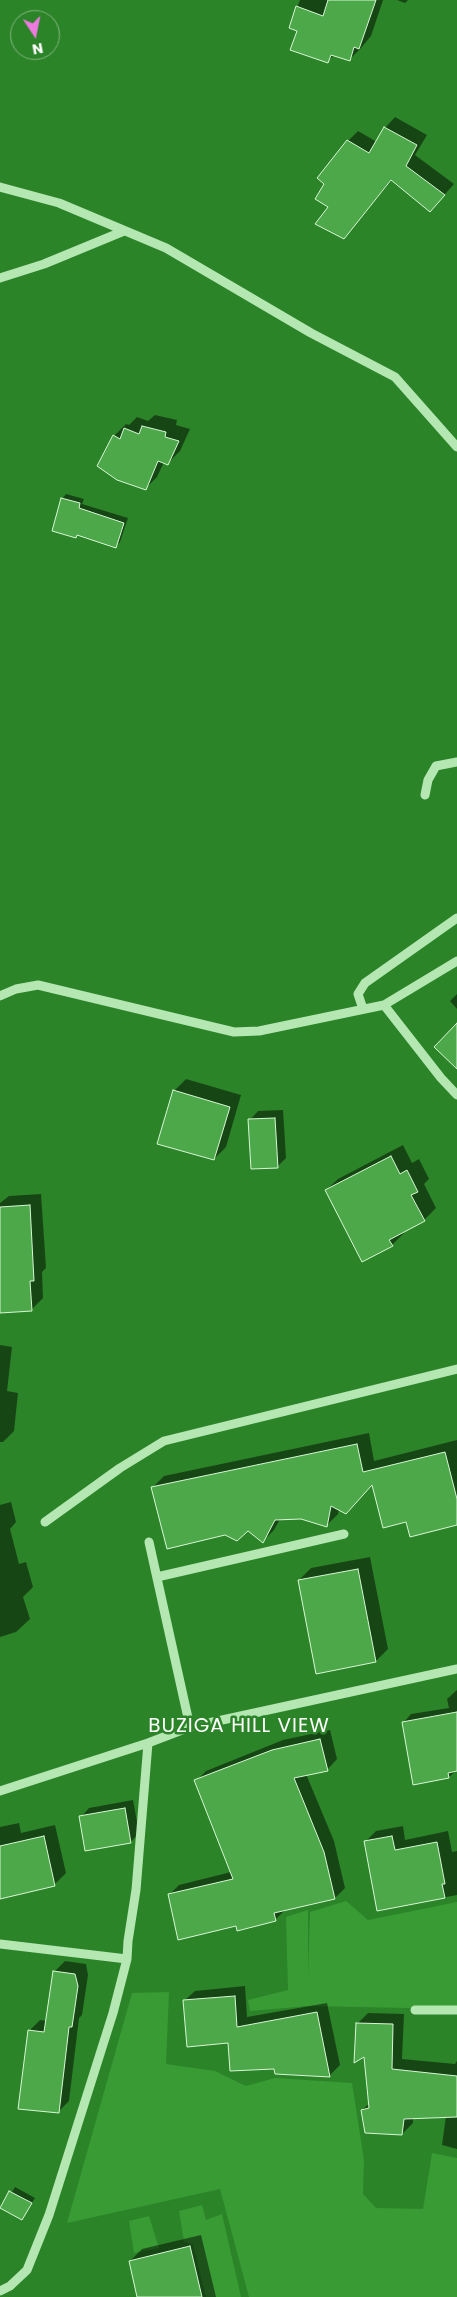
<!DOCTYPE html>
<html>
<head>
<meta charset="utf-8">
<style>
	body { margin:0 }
	#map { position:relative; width:457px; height:2297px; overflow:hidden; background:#2c8429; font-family:Poppins,sans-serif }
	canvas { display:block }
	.north { position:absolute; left:10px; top:10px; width:50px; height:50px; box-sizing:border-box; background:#2c8429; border:1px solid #80b57f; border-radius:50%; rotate:169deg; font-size:14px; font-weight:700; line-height:20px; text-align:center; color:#fff }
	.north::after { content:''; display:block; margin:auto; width:18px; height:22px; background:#ee7ae0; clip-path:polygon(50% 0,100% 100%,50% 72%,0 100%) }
</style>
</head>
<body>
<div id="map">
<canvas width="457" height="2297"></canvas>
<div class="north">N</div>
</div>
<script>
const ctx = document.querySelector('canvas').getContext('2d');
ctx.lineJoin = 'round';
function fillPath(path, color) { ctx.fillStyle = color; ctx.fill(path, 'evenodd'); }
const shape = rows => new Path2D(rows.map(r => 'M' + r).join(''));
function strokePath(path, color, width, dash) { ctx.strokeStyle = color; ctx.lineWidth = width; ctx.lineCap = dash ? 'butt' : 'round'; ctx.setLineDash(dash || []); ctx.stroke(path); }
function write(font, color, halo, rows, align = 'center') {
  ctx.font = font + ' Poppins,sans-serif'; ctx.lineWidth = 5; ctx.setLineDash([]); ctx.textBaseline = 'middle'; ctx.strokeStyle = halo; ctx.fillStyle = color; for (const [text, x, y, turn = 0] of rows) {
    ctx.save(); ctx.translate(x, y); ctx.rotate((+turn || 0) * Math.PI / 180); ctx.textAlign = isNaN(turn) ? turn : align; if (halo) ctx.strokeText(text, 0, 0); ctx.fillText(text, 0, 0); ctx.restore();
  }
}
fillPath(shape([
	[346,1901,368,1920,457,1902,457,2009,308,2006,250,2011,248,2000,288,1990,286,1917,308,1910,308,1978,310,1912],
	[169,1992,166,2064,215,2071,246,2086,275,2078,352,2083,364,2160,363,2194,376,2208,423,2209,432,2153,457,2158,457,2297,249,2297,220,2189,67,2223,132,1993],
	[202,2205,206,2220,222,2214,241,2297,206,2297,193,2244,184,2242,179,2211],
	[149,2216,159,2248,134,2253,129,2221]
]), '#389b34');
fillPath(shape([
	[300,0,383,0,371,36,361,48,349,60,334,55,328,61,298,30,290,27],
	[397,0,408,0,405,3],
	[395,117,427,135,415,155,454,184,430,211,392,180,343,238,329,207,348,141,358,131,377,142,385,128],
	[155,415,177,420,176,425,190,429,180,451,168,463,164,462,157,477,145,489,114,436,126,424,129,425,137,417,148,421],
	[66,494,84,499,82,504,128,518,120,542,115,547,62,499],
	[457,994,457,1009,450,1001],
	[186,1079,241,1095,226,1147,214,1159,174,1091],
	[283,1110,286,1158,277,1167,250,1120,258,1111],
	[403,1145,412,1163,419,1159,429,1179,424,1184,436,1208,424,1220,403,1231,404,1233,392,1245,326,1190,338,1179],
	[41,1194,46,1268,42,1272,43,1298,31,1310,0,1312,0,1203,9,1196],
	[0,1345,12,1347,7,1391,18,1393,14,1431,3,1442,0,1442],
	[369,1433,374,1461,457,1440,457,1524,407,1520,373,1484,339,1509,338,1514,326,1526,301,1517,280,1519,274,1530,262,1542,248,1529,152,1488,164,1476],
	[11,1502,16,1522,10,1529,19,1564,26,1562,33,1587,23,1597,30,1619,16,1632,0,1637,0,1505],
	[370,1557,388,1649,376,1661,299,1580,311,1568],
	[457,1690,457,1770,449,1777,403,1723,411,1714,449,1708,447,1699],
	[330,1730,337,1759,327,1770,306,1774,334,1841,345,1888,335,1898,286,1909,275,1920,237,1925,169,1895,179,1885,231,1872,196,1781,206,1771,283,1740],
	[133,1800,139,1833,131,1842,86,1849,81,1817,89,1808],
	[19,1823,21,1833,55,1825,66,1873,54,1885,0,1898,0,1827],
	[403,1826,405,1840,448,1831,452,1852,457,1851,457,1895,378,1910,365,1842,376,1831],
	[65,1961,86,1964,88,1975,82,2015,79,2018,69,2101,58,2112,29,2031,40,2020,47,2021,54,1972],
	[245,1986,247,2017,327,2003,340,2065,330,2075,276,2072,275,2067,229,2042,184,2001,195,1991],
	[368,2013,404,2014,402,2059,455,2064,457,2061,457,2149,442,2145,446,2116,413,2118,413,2123,402,2134,362,2110,370,2103,365,2055,357,2024],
	[15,2187,35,2198,22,2218,2,2208],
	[201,2235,216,2297,138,2297,130,2261,142,2249]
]), '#0007');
const building = shape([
	[328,0,376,0,359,49,354,47,350,61,331,55,328,63,290,50,297,31,289,28,296,6,323,16,328,0],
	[384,127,417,145,406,166,445,195,430,212,391,180,344,239,315,224,328,207,315,199,324,184,317,178,347,140,369,153,384,127],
	[142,426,166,432,165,437,179,441,168,465,158,461,146,490,117,480,97,466,113,435,120,439,124,428,139,434,142,426],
	[61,498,80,503,79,508,124,523,116,548,77,535,76,538,52,531,61,498],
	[457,1023,457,1069,434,1047,457,1023],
	[173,1090,230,1107,214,1160,157,1144,173,1090],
	[275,1118,278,1168,251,1169,248,1119,275,1118],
	[391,1156,400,1174,407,1170,418,1192,411,1195,425,1221,389,1240,393,1246,362,1262,325,1190,391,1156],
	[30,1205,34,1281,30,1281,32,1311,0,1313,0,1207,30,1205],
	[357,1444,363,1472,445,1452,457,1499,457,1525,410,1537,406,1522,383,1528,372,1485,346,1514,331,1506,327,1527,301,1519,275,1520,263,1543,248,1531,237,1541,225,1535,167,1549,151,1487,357,1444],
	[358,1569,376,1662,316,1674,298,1580,358,1569],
	[457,1712,457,1771,448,1773,449,1778,413,1785,402,1722,457,1712],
	[320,1739,328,1771,294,1778,324,1852,335,1899,274,1913,276,1921,237,1931,236,1926,178,1940,168,1894,233,1879,194,1780,272,1750,320,1739],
	[125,1808,131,1843,85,1851,79,1816,125,1808],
	[44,1836,55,1886,0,1899,0,1846,44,1836],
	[392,1836,395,1850,437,1842,445,1884,442,1884,445,1898,377,1911,364,1841,392,1836],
	[53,1971,75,1974,78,1986,72,2027,69,2027,59,2113,18,2109,28,2030,44,2032,53,1971],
	[235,1996,237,2027,317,2012,330,2077,275,2074,274,2069,230,2071,228,2043,187,2047,183,2000,235,1996],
	[356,2023,393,2024,392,2069,457,2076,457,2117,404,2119,402,2135,365,2133,361,2110,369,2108,364,2057,354,2063,356,2023],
	[9,2191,32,2203,22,2220,0,2208,9,2191],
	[190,2246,202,2297,137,2297,129,2261,190,2246]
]);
fillPath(building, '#4da84a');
strokePath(building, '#d8f6d6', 1);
strokePath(shape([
	[0,187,59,203,166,248,311,333,395,377,457,447],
	[0,278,44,264,124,231],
	[425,795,428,780,436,766,457,762],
	[0,996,16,989,38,985,234,1032,259,1031,384,1005,457,961],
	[384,1005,441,1078,457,1095],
	[363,1009,358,994,365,983,457,918],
	[45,1522,120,1468,164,1441,457,1369],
	[149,1542,190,1727],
	[157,1577,344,1534],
	[0,1791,148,1743,190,1727,457,1669],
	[0,1944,127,1959],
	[415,2010,457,2010],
	[0,2291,10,2286,27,2270,49,2215,113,2013,127,1959,128,1941,136,1890,148,1743]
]), '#b5e7b3', 9);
ctx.letterSpacing = '1px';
write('20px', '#fff', '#2c8429', [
	["BUZIGA HILL VIEW",239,1727]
]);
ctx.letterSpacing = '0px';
</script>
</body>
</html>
